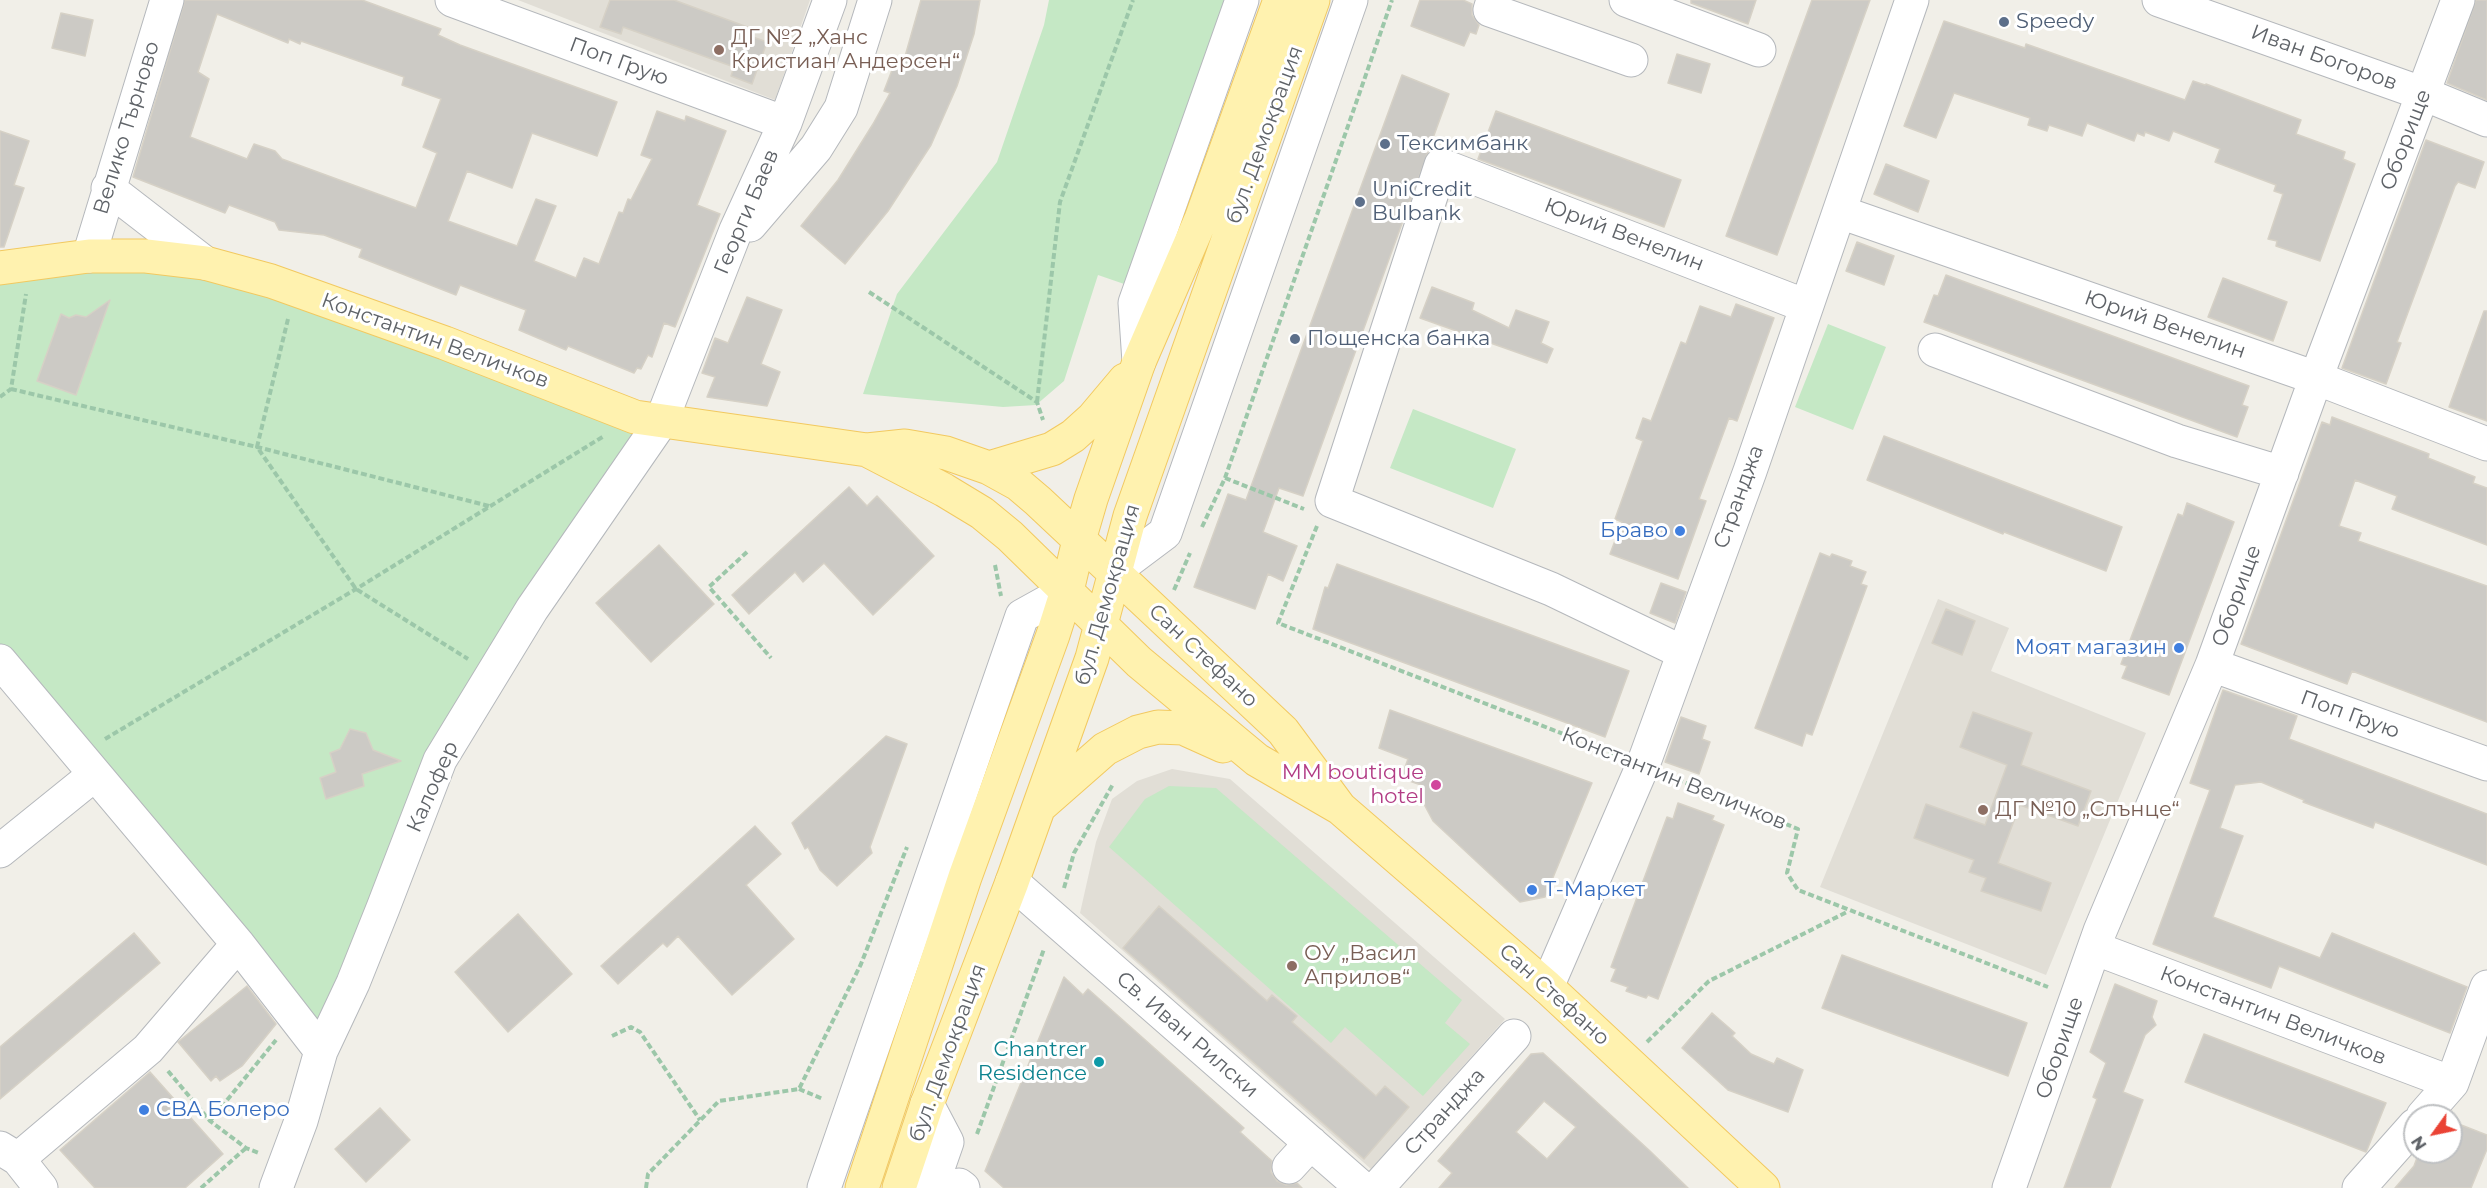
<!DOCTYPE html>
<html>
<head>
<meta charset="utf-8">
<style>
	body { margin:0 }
	#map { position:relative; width:2487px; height:1188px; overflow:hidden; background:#f1efe8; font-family:Montserrat,sans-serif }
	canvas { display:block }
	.north { position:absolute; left:2403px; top:1104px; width:60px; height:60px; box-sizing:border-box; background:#fff; border:2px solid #bfc1c3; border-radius:50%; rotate:237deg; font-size:16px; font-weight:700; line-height:24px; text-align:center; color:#5f6368 }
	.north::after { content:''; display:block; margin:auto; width:21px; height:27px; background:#ea4335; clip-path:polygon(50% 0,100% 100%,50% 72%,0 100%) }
</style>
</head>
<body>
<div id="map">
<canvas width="2487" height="1188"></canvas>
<div class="north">N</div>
</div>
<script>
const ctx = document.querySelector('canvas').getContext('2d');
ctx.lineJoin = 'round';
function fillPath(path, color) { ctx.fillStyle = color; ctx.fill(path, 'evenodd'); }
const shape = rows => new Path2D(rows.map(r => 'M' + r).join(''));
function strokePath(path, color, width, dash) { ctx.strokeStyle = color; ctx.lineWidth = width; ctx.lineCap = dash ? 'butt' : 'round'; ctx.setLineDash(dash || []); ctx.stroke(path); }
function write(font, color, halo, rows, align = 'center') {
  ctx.font = font + ' Montserrat,sans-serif'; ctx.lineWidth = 6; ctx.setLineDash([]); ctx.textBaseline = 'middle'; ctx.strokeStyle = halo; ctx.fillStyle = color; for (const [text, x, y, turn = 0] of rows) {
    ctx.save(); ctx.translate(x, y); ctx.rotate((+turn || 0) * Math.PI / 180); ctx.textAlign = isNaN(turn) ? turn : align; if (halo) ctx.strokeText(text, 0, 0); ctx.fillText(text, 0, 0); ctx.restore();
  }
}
fillPath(shape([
	[518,0,810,0,775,100],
	[1938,599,2009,628,1991,671,2146,733,2046,975,1820,887],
	[1172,769,1230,779,1505,1019,1371,1169,1080,913,1096,842,1112,799,1137,781]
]), '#e1ded6');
fillPath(shape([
	[1049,0,1232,0,1130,286,1098,275,1064,381,1036,405,1003,407,863,394,897,294,997,162,1044,25],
	[146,256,661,422,492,673,321,1051,0,661,0,268],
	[1828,324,1886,347,1853,430,1795,407],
	[1413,409,1516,449,1493,508,1390,468],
	[1169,786,1216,788,1462,1000,1445,1023,1470,1044,1423,1096,1345,1027,1331,1043,1109,847,1145,799]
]), '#c5e8c5');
const building = shape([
	[185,0,362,0,441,29,438,35,460,45,617,102,597,156,532,133,512,188,467,171,448,221,517,246,536,199,556,206,534,261,576,278,584,258,599,264,619,212,623,213,628,199,631,200,652,159,641,155,657,111,685,121,686,116,726,131,697,205,720,214,675,327,664,323,652,357,648,355,641,369,637,368,634,373,568,346,566,350,519,330,526,310,494,298,460,285,456,295,359,257,362,249,324,235,279,230,275,222,229,205,225,213,133,177,185,0],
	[217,14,288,43,289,39,300,44,301,41,404,77,402,85,441,99,423,147,437,153,416,208,282,159,275,151,254,144,247,159,190,137,209,79,198,72,217,14],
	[610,0,674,0,750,28,747,35,767,42,752,84,731,76,734,67,623,27,621,34,600,27,610,0],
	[921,0,980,0,974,34,957,86,931,145,888,211,845,264,801,226,838,180,873,124,890,93,884,91,897,57,904,60,921,0],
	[1420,0,1463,0,1472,4,1472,15,1479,25,1476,34,1470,32,1464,46,1411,26,1420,0],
	[1691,0,1756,0,1748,24,1691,3,1691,0],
	[1812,0,1870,0,1777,255,1726,236,1812,0],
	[2476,0,2487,0,2487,100,2447,83,2476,0],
	[61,13,93,20,85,56,52,48,61,13],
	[1944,21,2025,48,2026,44,2185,100,2193,81,2205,85,2206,84,2301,120,2296,134,2345,152,2343,159,2355,164,2320,261,2276,246,2277,241,2268,239,2283,194,2274,191,2276,185,2215,162,2220,149,2173,131,2169,141,2145,132,2144,136,2137,133,2134,141,2087,123,2082,136,2049,125,2047,131,2028,125,2030,118,1954,93,1936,138,1904,126,1944,21],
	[1677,54,1710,64,1701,93,1668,83,1677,54],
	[1402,75,1449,94,1303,496,1279,488,1263,532,1297,546,1283,581,1268,574,1255,609,1194,587,1228,494,1246,500,1402,75],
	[1496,111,1681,180,1664,227,1478,159,1496,111],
	[0,131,29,141,14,185,24,188,4,247,0,247,0,131],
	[2426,140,2484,162,2475,188,2458,182,2455,186,2397,342,2401,343,2386,384,2342,368,2426,140],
	[1886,164,1929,181,1918,212,1874,194,1886,164],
	[1857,242,1894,256,1884,285,1846,271,1857,242],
	[1946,275,2249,386,2242,405,2248,407,2237,437,1924,322,1934,295,1938,296,1946,275],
	[2223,278,2287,302,2273,341,2208,317,2223,278],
	[1432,287,1474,303,1472,310,1509,328,1516,310,1549,322,1541,343,1553,349,1547,363,1420,318,1432,287],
	[747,297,782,310,761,364,780,372,767,406,707,397,715,377,702,373,715,338,728,343,747,297],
	[110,300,76,395,37,381,61,314,69,318,76,315,86,317,110,300],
	[1736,304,1774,318,1737,421,1729,418,1699,499,1706,501,1678,579,1610,554,1622,522,1615,519,1643,441,1636,438,1643,418,1651,421,1681,342,1686,344,1700,306,1731,317,1736,304],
	[2484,311,2487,311,2487,421,2449,407,2484,311],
	[2332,417,2429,454,2428,458,2475,477,2473,483,2487,488,2487,545,2392,509,2397,496,2355,480,2339,526,2361,533,2358,541,2487,586,2487,722,2352,671,2347,684,2241,644,2322,422,2330,425,2332,417],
	[1884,436,2122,527,2106,571,2004,532,2003,534,1867,480,1884,436],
	[849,487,867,506,877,496,934,556,873,615,824,563,803,582,795,572,749,614,732,595,849,487],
	[2187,503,2234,522,2169,695,2122,678,2127,666,2121,664,2178,514,2183,516,2187,503],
	[659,545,714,604,651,662,596,603,659,545],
	[1820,553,1830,557,1832,554,1852,561,1850,566,1866,572,1861,584,1867,586,1812,735,1806,733,1802,746,1755,728,1820,553],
	[1337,564,1629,671,1605,737,1313,629,1325,587,1328,588,1337,564],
	[1661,583,1686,592,1675,623,1650,613,1661,583],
	[1946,609,1975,621,1962,655,1932,643,1946,609],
	[2223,690,2297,716,2289,739,2487,814,2487,865,2375,822,2373,828,2303,802,2304,800,2261,782,2235,785,2220,828,2243,836,2213,917,2320,958,2332,933,2467,987,2450,1033,2279,966,2271,988,2153,944,2210,790,2190,783,2223,690],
	[1390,710,1592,783,1545,897,1520,902,1433,821,1425,806,1421,785,1401,778,1408,759,1379,748,1390,710],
	[1973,712,2032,733,2021,765,2091,791,2078,826,2020,805,1998,863,2051,883,2041,911,1981,891,1986,878,1969,872,1974,860,1914,838,1926,804,1985,825,2007,765,1960,747,1973,712],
	[1681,717,1706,726,1702,739,1710,742,1699,774,1665,762,1681,717],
	[350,729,366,733,373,750,401,761,362,774,364,786,326,799,320,778,336,772,330,753,340,749,350,729],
	[886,736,907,744,870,847,872,853,837,886,820,870,808,847,805,849,792,823,886,736],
	[1678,803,1714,816,1712,820,1724,825,1658,999,1648,995,1646,998,1626,991,1628,987,1611,981,1616,969,1611,967,1667,817,1673,819,1678,803],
	[755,826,781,854,746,885,794,939,732,995,678,936,667,947,663,943,618,984,601,966,755,826],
	[1159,906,1267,1001,1272,995,1297,1016,1292,1022,1376,1096,1385,1086,1409,1107,1364,1159,1123,948,1159,906],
	[518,914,572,974,508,1032,455,972,518,914],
	[134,933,160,963,0,1099,0,1047,134,933],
	[1842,955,2027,1023,2008,1076,1822,1008,1842,955],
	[1064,977,1083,995,1088,989,1244,1128,1240,1132,1272,1161,1271,1172,1277,1181,1286,1185,1297,1183,1302,1188,1004,1188,985,1171,1064,977],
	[2115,984,2157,1001,2152,1017,2156,1025,2145,1035,2123,1092,2143,1100,2110,1188,2064,1188,2097,1099,2093,1097,2106,1063,2090,1052,2115,984],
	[247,986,276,1024,242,1066,220,1081,216,1076,211,1081,178,1042,247,986],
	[1712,1013,1735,1033,1732,1036,1751,1054,1774,1064,1777,1058,1803,1070,1788,1112,1728,1090,1682,1048,1712,1013],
	[2204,1034,2386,1103,2367,1150,2366,1152,2185,1082,2204,1034],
	[1543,1053,1650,1151,1688,1188,1439,1188,1452,1173,1438,1161,1531,1054,1543,1053],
	[1544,1101,1576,1127,1547,1159,1516,1132,1544,1101],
	[150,1072,223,1154,185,1188,95,1188,60,1150,150,1072],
	[380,1108,410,1140,366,1182,335,1149,380,1108],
	[2451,1121,2487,1135,2487,1149,2471,1188,2395,1188,2414,1166,2419,1152,2451,1152,2451,1121]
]);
fillPath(building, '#cccac5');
strokePath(building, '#d6d1c6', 1.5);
const minor = shape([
	[452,0,785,123],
	[1493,0,1490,10,1631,60],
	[1626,0,1759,50],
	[2159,0,2424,94,2487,120],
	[108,188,205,263],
	[1840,212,2316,378,2487,444],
	[750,225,816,148,841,108,875,0],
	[89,256,167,0],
	[1935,350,2177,441,2282,473],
	[1139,362,1135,303,1242,0],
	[1113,572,1165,533,1351,0],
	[1682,652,1551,589,1332,501,1441,165,1806,306],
	[0,661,238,944,321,1051],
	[2212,665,2487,764],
	[0,851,94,775],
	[1012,882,1362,1188],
	[2094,948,2452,1083],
	[1547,987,1643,765,1750,471,1912,0],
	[927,1104,947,1142,931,1188],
	[2423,1116,2452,1083,2487,987],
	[0,1148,18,1159,41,1188],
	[18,1159,148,1049,238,944],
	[1289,1167,1311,1143],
	[959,1185,963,1188],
	[276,1188,301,1121,321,1051,353,983,383,908,440,760,532,609,661,422,736,230,785,123,830,0],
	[824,1188,1022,616,1067,591],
	[1377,1188,1514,1036],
	[2009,1188,2100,931,2212,665,2316,378,2458,0],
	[2359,1188,2415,1125]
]);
const major = shape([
	[0,268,89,256,146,256,205,263,271,281,445,343,635,417,867,450,905,446,946,453,989,468,1018,484,1038,501,1283,731,1340,808],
	[867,450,944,490,982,513,1010,536,1139,662,1257,760,1340,808,1547,987,1763,1188],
	[989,468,1052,449,1073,436,1093,418,1125,380],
	[1040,806,1105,749,1138,732,1158,727,1183,728,1223,746],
	[862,1188,965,877,1053,635,1067,591,1079,540,1091,499,1139,362,1201,219,1280,0],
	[899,1188,927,1104,1012,882,1092,658,1130,516,1313,0]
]);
strokePath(minor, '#b5b8bc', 35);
strokePath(major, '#f2c960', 35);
strokePath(shape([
	[869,292,1037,402,1043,420],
	[288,319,257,447,356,589,468,659],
	[11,389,257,447,489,506],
	[0,397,11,389,26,294],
	[1037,402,1060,202,1133,0],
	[1225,478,1304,509],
	[1317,526,1278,623,1615,754],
	[1202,527,1225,478,1392,0],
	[747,552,709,587,771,658],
	[995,565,1001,596],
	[1174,590,1190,553],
	[105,739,356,589,604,436],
	[1669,776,1798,829,1787,873,1798,890,2048,987],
	[1064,888,1074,853,1113,784],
	[612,1036,631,1027,640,1032,700,1120],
	[1647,1042,1709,981,1847,912],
	[168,1071,210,1121,246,1148,259,1153],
	[799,1089,823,1099],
	[210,1121,276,1040],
	[977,1134,1044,949],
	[201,1188,246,1148],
	[646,1188,648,1174,719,1101,799,1089,861,964,907,847]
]), '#9cc7a9', 4, [6, 3]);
strokePath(minor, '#fff', 33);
strokePath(major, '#fff2af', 33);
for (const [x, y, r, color] of [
	[2004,22,6,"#5c6f8a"],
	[719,50,6,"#8d6e63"],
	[1385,144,6,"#5c6f8a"],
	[1360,202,6,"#5c6f8a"],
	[1295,339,6,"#5c6f8a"],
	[1680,531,6,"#3f7fe0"],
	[2179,648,6,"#3f7fe0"],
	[1436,785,6,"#d1479c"],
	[1983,810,6,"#8d6e63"],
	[1532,890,6,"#3f7fe0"],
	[1292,966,6,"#8d6e63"],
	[1099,1062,6,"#0f9aa8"],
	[144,1110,6,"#3f7fe0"]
]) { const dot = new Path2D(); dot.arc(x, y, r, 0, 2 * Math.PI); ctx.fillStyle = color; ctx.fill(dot); strokePath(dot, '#fff', 2); }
write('21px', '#4e5e75', '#fff', [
	["Speedy",2016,22],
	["Тексимбанк",1397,144],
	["UniCredit",1372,190],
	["Bulbank",1372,214],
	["Пощенска банка",1307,339]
], 'left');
write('21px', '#785e54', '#fff', [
	["ДГ №2 „Ханс",731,38],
	["Кристиан Андерсен“",731,62],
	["ДГ №10 „Слънце“",1995,810],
	["ОУ „Васил",1304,954],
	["Априлов“",1304,978]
], 'left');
write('21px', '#5f6368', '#fff', [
	["Иван Богоров",2324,58,20],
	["Поп Грую",619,62,20],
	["Велико Търново",127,128,-73],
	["бул. Демокрация",1265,135,-70],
	["Оборище",2406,140,-69],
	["Георги Баев",747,212,-67],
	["Юрий Венелин",1624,235,21],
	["Юрий Венелин",2165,325,19],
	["Константин Величков",435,341,20],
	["Странджа",1739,497,-70],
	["бул. Демокрация",1108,595,-74],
	["Оборище",2237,596,-70],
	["Сан Стефано",1203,656,43],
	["Поп Грую",2350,715,20],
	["Константин Величков",1674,779,22],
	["Калофер",433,787,-66],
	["Сан Стефано",1554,995,42],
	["Константин Величков",2273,1016,21],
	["Св. Иван Рилски",1187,1035,41],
	["Оборище",2060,1048,-71],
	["бул. Демокрация",948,1053,-70],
	["Странджа",1445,1112,-48]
]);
write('21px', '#366cbe', '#fff', [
	["Браво",1668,531],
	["Моят магазин",2167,648],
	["Т-Маркет",1544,890,"left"],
	["CBA Болеро",156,1110,"left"]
], 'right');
write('21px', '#b23c85', '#fff', [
	["MM boutique",1424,773],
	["hotel",1424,797]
], 'right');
write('21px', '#0d838f', '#fff', [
	["Chantrer",1087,1050],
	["Residence",1087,1074]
], 'right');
</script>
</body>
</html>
